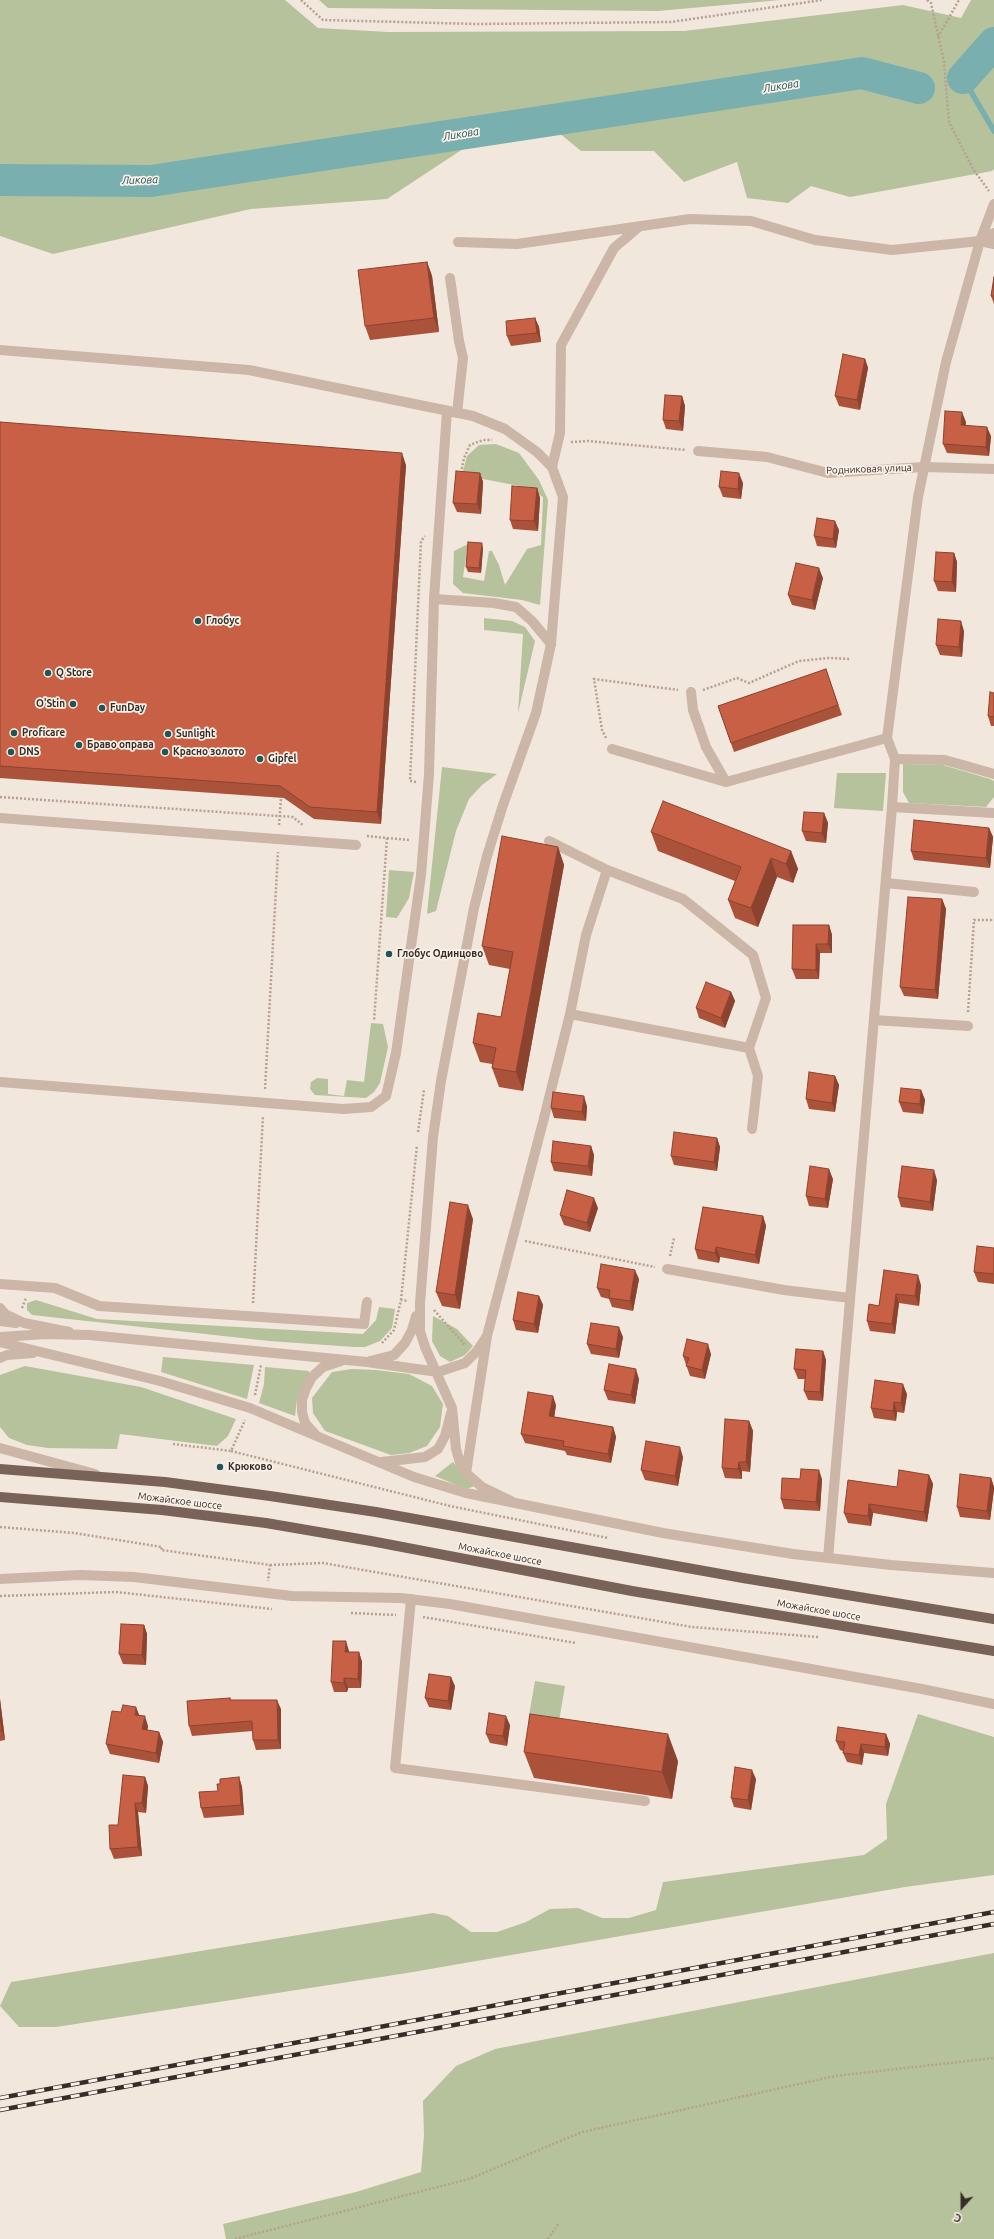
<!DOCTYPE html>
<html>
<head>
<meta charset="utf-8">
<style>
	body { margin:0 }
	#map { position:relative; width:994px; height:2239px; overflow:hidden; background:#f2e7dc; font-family:Ubuntu,sans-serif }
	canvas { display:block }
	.north { position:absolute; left:942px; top:2187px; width:40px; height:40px; -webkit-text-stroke:3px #faf1e8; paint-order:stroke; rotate:201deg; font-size:11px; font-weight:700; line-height:16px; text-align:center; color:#372c28 }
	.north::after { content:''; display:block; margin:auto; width:14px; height:18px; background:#372c28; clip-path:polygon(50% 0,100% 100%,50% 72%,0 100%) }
</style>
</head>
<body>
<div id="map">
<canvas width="994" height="2239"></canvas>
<div class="north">С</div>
</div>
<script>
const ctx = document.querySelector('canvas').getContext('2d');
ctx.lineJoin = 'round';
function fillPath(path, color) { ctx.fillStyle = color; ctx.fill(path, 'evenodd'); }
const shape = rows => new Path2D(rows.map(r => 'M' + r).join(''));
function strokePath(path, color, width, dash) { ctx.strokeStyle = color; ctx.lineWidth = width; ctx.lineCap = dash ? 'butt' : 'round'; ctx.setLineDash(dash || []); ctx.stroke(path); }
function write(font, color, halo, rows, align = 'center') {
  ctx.font = font + ' Ubuntu,sans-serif'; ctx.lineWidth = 3.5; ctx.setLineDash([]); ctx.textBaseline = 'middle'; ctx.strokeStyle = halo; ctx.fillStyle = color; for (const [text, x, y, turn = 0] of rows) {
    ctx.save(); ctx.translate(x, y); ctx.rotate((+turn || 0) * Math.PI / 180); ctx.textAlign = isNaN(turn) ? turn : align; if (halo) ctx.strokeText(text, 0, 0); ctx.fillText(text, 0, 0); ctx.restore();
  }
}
fillPath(shape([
	[0,0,285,0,318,28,388,32,684,31,903,5,961,18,971,0,994,0,994,169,992,171,850,197,811,186,788,203,747,198,737,162,684,182,654,151,581,151,553,128,504,125,472,143,387,199,251,209,53,254,0,236],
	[319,0,780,0,658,11,328,8],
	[496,444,519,453,539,480,548,500,540,605,522,600,463,593,453,584,454,551,468,544,463,577,484,581,489,551,492,551,499,565,505,585,527,549,541,545,543,497,530,488,462,475,467,456,479,445],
	[484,618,512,621,525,627,535,641,518,713,523,634,484,630],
	[903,764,943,765,990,779,994,781,994,797,986,807,909,803,903,792],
	[442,767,497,774,482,785,469,799,456,831,436,911,427,914],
	[837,773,886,773,883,811,834,808],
	[389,870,414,872,409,898,397,918,386,917],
	[371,1023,383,1024,388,1047,380,1083,374,1092,366,1098,315,1095,310,1089,311,1082,317,1078,328,1079,328,1094,344,1096,347,1080,364,1082],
	[36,1300,97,1319,363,1334,376,1320,379,1307,395,1309,392,1328,380,1341,365,1347,354,1347,269,1341,32,1315,27,1310,27,1303],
	[433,1316,457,1329,473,1346,465,1355,450,1362,440,1356,432,1341],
	[163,1357,254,1365,247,1399,161,1372],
	[25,1366,141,1387,236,1419,228,1436,217,1446,120,1434,117,1449,48,1448,27,1445,9,1438,0,1427,0,1375],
	[265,1367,309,1371,309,1375,297,1400,295,1416,259,1403,264,1384],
	[352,1369,376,1370,409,1374,432,1386,443,1404,440,1427,427,1446,409,1453,391,1455,325,1431,313,1413,312,1398,332,1372],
	[453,1462,466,1478,475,1486,466,1489,435,1476],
	[535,1681,565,1686,558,1727,528,1721],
	[918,1714,994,1737,994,1875,905,1887,407,1973,56,2027,19,2027,0,2006,11,1982,433,1913,448,1916,471,1932,497,1932,526,1922,550,1909,578,1908,602,1918,629,1918,656,1910,663,1882,864,1855,887,1839,886,1804],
	[994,1953,994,2239,226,2239,223,2224,356,2192,421,2172,424,2135,423,2101,456,2066,495,2049]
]), '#b6c29b');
strokePath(shape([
	[963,78,994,131]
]), '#7aafb0', 5.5);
strokePath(shape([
	[963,78,994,43],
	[0,180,151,181,862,73,919,88]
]), '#7aafb0', 32);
strokePath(shape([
	[301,0,323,20,478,24,671,22,822,0],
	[927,0,931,3,944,62,949,122,973,169,989,191],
	[938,37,959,0],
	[571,442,588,441,686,450],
	[461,473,464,458,470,445,483,440,492,440],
	[703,690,737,678,749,683,799,661,829,658,851,659],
	[606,738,602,730,594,679,678,690],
	[416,782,410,781,421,541,425,536],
	[0,797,293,817,304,826],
	[279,825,281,798],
	[367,836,387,838,374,1021],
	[387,838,410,840],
	[968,1012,974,920,994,920],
	[265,1089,278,852],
	[418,1132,424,1090],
	[525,1241,655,1267],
	[670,1256,674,1238],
	[401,1300,417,1145],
	[253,1303,263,1116],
	[22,1308,26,1298],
	[434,1310,465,1345],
	[382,1343,394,1330,401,1300,408,1301],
	[255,1395,261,1365],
	[173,1444,231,1451,245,1420],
	[231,1451,450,1506,608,1538],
	[0,1527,74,1533,162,1547,161,1550,270,1565,268,1581],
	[270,1565,323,1563,692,1627,818,1637],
	[0,1596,116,1592,272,1609],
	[351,1613,396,1615],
	[423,1617,576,1643],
	[235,2239,469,2179,582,2132,835,2076,994,2058],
	[548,2239,558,2224]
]), '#b6a091', 2.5, [2, 2]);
strokePath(shape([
	[458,242,517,244,690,219,751,221,815,240,892,250,980,241],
	[450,278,459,341,463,358,457,413],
	[552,467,560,433,561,345,614,248,640,226],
	[434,599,494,603,516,607,532,621,551,644],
	[691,692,693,710,706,747,726,782],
	[612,749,726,782,887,738],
	[895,759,945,760,994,774],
	[892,807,994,813],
	[549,841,607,870,683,899,753,955,766,998,749,1048,758,1076,752,1129],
	[886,883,974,892],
	[570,1014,749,1048],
	[874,1020,968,1026],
	[544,1118,570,1014,586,935,607,870],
	[667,1269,784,1290,850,1298],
	[0,1284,55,1288,99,1306,364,1324,367,1302],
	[0,1308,5,1314,24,1323,69,1332],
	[0,1321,16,1323],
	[411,1599,395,1768,645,1801]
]), '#cbb6a7', 10);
strokePath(shape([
	[980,241,994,233],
	[980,241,994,244],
	[0,350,249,370,473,416,505,429,537,452,552,467,563,497,551,644,536,713,503,805,487,856,474,908,441,1081,433,1137,420,1303,420,1331,425,1347,452,1408,456,1449,460,1463,466,1473,482,1487,511,1501],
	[698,451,767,457,828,473,924,467,994,469],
	[0,818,356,845],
	[0,1082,343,1109,371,1107,386,1096,396,1053,421,875,429,774,434,599,447,411],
	[0,1337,46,1334,89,1335,367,1362,438,1372,465,1363,477,1351,487,1336],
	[0,1342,160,1381,250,1408,414,1477,466,1493,663,1533,793,1554,891,1565,994,1573],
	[0,1358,7,1355,33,1353],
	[370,1361,394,1355,405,1343,412,1330,416,1316],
	[315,1434,305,1423,302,1412,302,1400,306,1388,312,1377,323,1367,341,1361],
	[0,1448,95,1474],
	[381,1462,425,1457,438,1449,445,1436,451,1413],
	[466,1473,487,1336,544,1118],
	[828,1558,892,807,895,759,887,738,918,497,946,362,980,241,994,204],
	[0,1579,80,1575,134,1577,292,1596,401,1598,450,1604,922,1689,994,1704]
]), '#cbb6a7', 10);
strokePath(shape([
	[0,1469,165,1482,270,1496,376,1512,743,1578,994,1619],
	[0,1497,162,1510,266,1523,371,1541,632,1591,994,1651]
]), '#796359', 10);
const rail = shape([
	[0,2098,994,1912],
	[0,2110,994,1924]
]);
strokePath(rail, '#372c28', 4.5);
strokePath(rail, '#faf1e8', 3, [9]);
fillPath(shape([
	[427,262,432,276,439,332,370,340,365,326],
	[994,277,994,304,991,296],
	[535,318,539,327,541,342,511,346,507,336],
	[865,359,868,368,860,410,839,406,835,396],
	[682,396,685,406,683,431,666,429,663,420],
	[0,422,406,465,381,824,314,819,284,798,0,778],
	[966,422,965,425,991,436,989,456,947,453,943,444],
	[480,473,483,482,481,514,457,512,453,503],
	[743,483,741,499,723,497,719,487],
	[537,488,540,498,538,531,513,529,510,520],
	[839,530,836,548,817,546,814,536],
	[483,548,481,573,468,572,466,567],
	[954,553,957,562,956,592,938,591,934,581],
	[823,578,815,610,792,605,788,595],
	[964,631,962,657,940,655,936,645],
	[826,669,842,715,734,752,718,706],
	[994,693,994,726,991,726,988,716],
	[824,813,828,823,826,843,806,841,802,831],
	[989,828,993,837,990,868,914,860,911,851],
	[651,832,791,851,798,869,793,883,777,877,758,927,735,918,728,900,735,881,658,851],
	[558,847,564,865,523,1091,499,1087,492,1068,492,1064,480,1062,473,1043,501,1017,510,969,489,965,482,946],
	[942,899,946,909,938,999,904,996,900,987],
	[829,925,832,935,832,953,820,953,819,979,796,979,792,969],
	[731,992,735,1001,725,1028,699,1018,696,1008],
	[835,1076,839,1085,835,1112,809,1109,806,1099],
	[921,1090,925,1100,923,1114,903,1112,899,1102],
	[587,1106,586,1121,554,1118,551,1108],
	[717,1138,720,1147,717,1171,674,1165,671,1156],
	[591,1146,594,1155,592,1176,554,1171,551,1162],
	[833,1179,828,1208,809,1206,806,1196],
	[937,1180,933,1211,901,1207,898,1197],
	[598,1208,590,1232,564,1225,560,1215],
	[763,1216,766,1226,759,1264,720,1257,719,1263,698,1259,695,1249],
	[473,1219,460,1309,442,1306,436,1292],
	[994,1248,994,1284,978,1282,974,1272],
	[884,1270,921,1285,919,1306,899,1303,895,1334,870,1331,867,1321,879,1306],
	[639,1279,633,1311,612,1307,609,1299,601,1297,597,1288],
	[539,1296,543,1305,538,1333,516,1330,513,1320],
	[623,1337,619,1358,591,1354,587,1344],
	[823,1351,826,1360,823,1401,808,1400,804,1391,805,1379,798,1379,794,1369],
	[711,1354,705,1379,690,1376,683,1356],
	[639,1379,635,1404,608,1400,604,1390],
	[907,1394,904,1413,897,1412,896,1421,874,1418,871,1408],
	[556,1405,554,1417,613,1427,616,1437,611,1463,567,1455,565,1451,525,1443,521,1434],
	[749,1421,753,1431,750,1472,742,1471,742,1479,725,1478,722,1468],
	[683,1457,678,1486,645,1480,641,1470],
	[929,1475,933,1484,927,1522,873,1513,871,1526,848,1523,844,1513,897,1487],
	[991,1478,994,1487,994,1489,990,1520,960,1517,957,1507],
	[822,1479,820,1511,784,1509,781,1499],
	[144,1625,147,1634,146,1665,123,1664,119,1654],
	[349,1651,349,1652,359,1652,362,1662,361,1688,348,1688,347,1692,334,1692,331,1682],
	[455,1686,451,1710,429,1707,425,1698],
	[230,1698,231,1700,281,1709,281,1749,256,1750,253,1740,253,1731,192,1736,189,1726],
	[0,1699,5,1740,0,1741],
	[139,1716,148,1726,147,1730,159,1732,163,1742,159,1763,110,1754,106,1744],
	[510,1725,507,1746,490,1743,486,1734],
	[886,1734,890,1744,888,1756,864,1753,862,1765,847,1762,843,1753,843,1751,840,1750,836,1741],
	[524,1752,678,1761,672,1799,534,1778],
	[145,1777,148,1786,146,1813,138,1812,142,1856,114,1859,110,1849],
	[239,1777,242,1787,244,1815,204,1818,201,1808,218,1791],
	[756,1779,751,1810,734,1807,731,1798]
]), '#ab533a');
fillPath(shape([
	[427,262,432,276,439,332,434,318],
	[535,318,539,327,541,342,537,333],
	[865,359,868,368,860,410,857,400],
	[682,396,685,406,683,431,679,421],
	[962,412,966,422,965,434,961,425],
	[987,427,991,436,989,456,986,447],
	[402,453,406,465,381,824,377,812],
	[480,473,483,482,481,514,477,504],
	[739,473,743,483,741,499,738,489],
	[537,488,540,498,538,531,534,521],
	[835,521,839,530,836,548,833,539],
	[482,543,483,548,481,573,479,568],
	[954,553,957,562,956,592,952,582],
	[819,568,823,578,815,610,812,600],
	[961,621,964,631,962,657,959,647],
	[824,813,828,823,826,843,822,833],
	[989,828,993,837,990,868,986,858],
	[558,847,564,865,523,1091,516,1072],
	[791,851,798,869,793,883,786,864],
	[771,858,777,877,758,927,751,908],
	[942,899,946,909,938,999,935,990],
	[829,925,832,935,832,953,828,944],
	[816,944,820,953,819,979,816,970],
	[731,992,735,1001,725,1028,721,1018],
	[835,1076,839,1085,835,1112,832,1103],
	[921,1090,925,1100,923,1114,920,1104],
	[584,1096,587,1106,586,1121,582,1112],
	[717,1138,720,1147,717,1171,714,1162],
	[591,1146,594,1155,592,1176,588,1166],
	[829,1169,833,1179,828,1208,825,1199],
	[934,1170,937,1180,933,1211,930,1202],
	[594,1198,598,1208,590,1232,587,1223],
	[468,1205,473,1219,460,1309,455,1295],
	[763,1216,766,1226,759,1264,755,1255],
	[716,1247,720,1257,719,1263,715,1253],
	[635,1270,639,1279,633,1311,630,1301],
	[918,1275,921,1285,919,1306,915,1296],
	[896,1294,899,1303,895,1334,892,1324],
	[539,1296,543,1305,538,1333,534,1324],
	[619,1327,623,1337,619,1358,616,1349],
	[708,1344,711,1354,705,1379,702,1370],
	[823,1351,826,1360,823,1401,820,1392],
	[636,1369,639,1379,635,1404,631,1395],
	[903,1384,907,1394,904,1413,901,1403],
	[553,1396,556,1405,553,1426,549,1416],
	[894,1402,897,1412,896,1421,893,1411],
	[749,1421,753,1431,750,1472,746,1462],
	[613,1427,616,1437,611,1463,608,1454],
	[680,1447,683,1457,678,1486,675,1476],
	[739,1462,742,1471,742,1479,738,1469],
	[819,1470,822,1479,820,1511,816,1502],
	[929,1475,933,1484,927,1522,924,1512],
	[991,1478,994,1487,994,1489,990,1520,987,1511],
	[869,1504,873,1513,871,1526,868,1516],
	[144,1625,147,1634,146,1665,142,1655],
	[346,1641,349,1651,349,1661,345,1652],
	[359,1652,362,1662,361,1688,358,1679],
	[451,1677,455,1686,451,1710,448,1701],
	[344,1678,348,1688,347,1692,344,1683],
	[0,1699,5,1740,2,1731,0,1717],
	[277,1700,281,1709,281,1749,278,1740],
	[136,1707,140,1717,135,1715],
	[145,1716,148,1726,146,1739,142,1729],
	[506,1716,510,1725,507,1746,503,1736],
	[159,1732,163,1742,159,1763,156,1753],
	[668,1734,678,1761,672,1799,662,1772],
	[886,1734,890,1744,888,1756,885,1747],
	[861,1744,864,1753,862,1765,859,1755],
	[752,1770,756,1779,751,1810,748,1800],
	[145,1777,148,1786,146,1813,142,1803],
	[239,1777,242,1787,244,1815,241,1805],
	[135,1803,138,1812,142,1856,138,1847]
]), '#8b4330');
const building = shape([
	[427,262,434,318,365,326,358,270,427,262],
	[994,277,994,296,991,296,994,277],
	[535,318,537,333,507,336,506,321,535,318],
	[843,354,865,359,857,400,835,396,843,354],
	[665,395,682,396,679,421,663,420,665,395],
	[945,411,962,412,961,425,987,427,986,447,943,444,945,411],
	[0,422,402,453,377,812,310,807,280,786,0,766,0,422],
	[456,471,480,473,477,504,453,503,456,471],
	[721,471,739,473,738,489,719,487,721,471],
	[512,486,537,488,534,521,510,520,512,486],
	[817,518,835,521,833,539,814,536,817,518],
	[468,542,482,543,479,568,466,567,468,542],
	[936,552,954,553,952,582,934,581,936,552],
	[796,563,819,568,812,600,788,595,796,563],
	[938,619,961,621,959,647,936,645,938,619],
	[826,669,838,705,731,743,718,706,826,669],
	[990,692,994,693,994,717,988,716,990,692],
	[663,801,791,851,786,864,771,858,751,908,728,900,741,867,651,832,663,801],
	[804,812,824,813,822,833,802,831,804,812],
	[914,820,989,828,986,858,911,851,914,820],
	[502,836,558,847,516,1072,492,1068,496,1048,473,1043,478,1013,501,1017,513,952,482,946,502,836],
	[908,897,942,899,935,990,900,987,908,897],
	[793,925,829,925,828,944,816,944,816,970,792,969,793,925],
	[706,982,731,992,721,1018,696,1008,706,982],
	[809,1072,835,1076,832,1103,806,1099,809,1072],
	[901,1088,921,1090,920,1104,899,1102,901,1088],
	[553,1092,584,1096,582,1112,551,1108,553,1092],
	[674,1132,717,1138,714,1162,671,1156,674,1132],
	[553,1141,591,1146,588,1166,551,1162,553,1141],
	[810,1166,829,1169,825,1199,806,1196,810,1166],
	[902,1166,934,1170,930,1202,898,1197,902,1166],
	[567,1190,594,1198,587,1223,560,1215,567,1190],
	[450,1202,468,1205,455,1295,436,1292,450,1202],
	[703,1207,763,1216,755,1255,716,1247,715,1253,695,1249,703,1207],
	[977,1246,994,1248,994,1274,974,1272,977,1246],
	[601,1264,635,1270,630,1301,609,1298,610,1290,597,1288,601,1264],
	[884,1270,918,1275,915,1296,896,1294,892,1324,867,1321,869,1304,879,1306,884,1270],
	[518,1292,539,1296,534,1324,513,1320,518,1292],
	[591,1323,619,1327,616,1349,587,1344,591,1323],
	[687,1339,708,1344,702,1370,686,1366,689,1358,683,1356,687,1339],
	[796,1349,823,1351,820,1392,804,1391,806,1370,794,1369,796,1349],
	[609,1364,636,1369,631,1395,604,1390,609,1364],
	[875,1380,903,1384,901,1403,894,1402,893,1411,871,1408,875,1380],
	[528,1392,553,1396,549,1416,613,1427,608,1454,563,1446,564,1441,521,1434,528,1392],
	[725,1419,749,1421,746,1462,739,1462,738,1469,722,1468,725,1419],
	[646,1441,680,1447,675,1476,641,1470,646,1441],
	[801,1469,819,1470,816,1502,781,1499,782,1478,800,1479,801,1469],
	[899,1470,929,1475,924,1512,869,1504,868,1516,844,1513,848,1480,897,1487,899,1470],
	[960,1474,991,1478,987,1511,957,1507,960,1474],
	[121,1624,144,1625,142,1655,119,1654,121,1624],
	[333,1641,346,1641,345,1652,359,1652,358,1679,344,1678,344,1683,331,1682,333,1641],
	[429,1674,451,1677,448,1701,425,1698,429,1674],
	[230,1698,230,1700,277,1700,278,1740,253,1740,252,1721,189,1726,187,1701,230,1698],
	[123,1705,136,1707,135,1715,145,1716,142,1729,159,1732,156,1753,106,1744,112,1711,121,1712,123,1705],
	[489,1713,506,1716,503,1736,486,1734,489,1713],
	[530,1714,668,1734,662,1772,524,1752,530,1714],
	[0,1717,2,1731,0,1731,0,1717],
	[838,1727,886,1734,885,1747,861,1744,859,1755,843,1753,845,1742,836,1741,838,1727],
	[735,1767,752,1770,748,1800,731,1798,735,1767],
	[123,1775,145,1777,142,1803,135,1803,138,1847,110,1849,109,1825,118,1825,123,1775],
	[239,1777,241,1805,201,1808,199,1792,218,1791,217,1784,220,1784,220,1779,239,1777]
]);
fillPath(building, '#c76044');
strokePath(building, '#8b4330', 1);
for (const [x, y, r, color] of [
	[198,621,4,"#1d5759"],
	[48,673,4,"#1d5759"],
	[73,704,4,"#1d5759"],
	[102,708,4,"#1d5759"],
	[14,733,4,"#1d5759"],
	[168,734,4,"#1d5759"],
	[79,745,4,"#1d5759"],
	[11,752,4,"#1d5759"],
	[165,752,4,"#1d5759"],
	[260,759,4,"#1d5759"],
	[389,954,4,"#1d5759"],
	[220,1467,4,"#1d5759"]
]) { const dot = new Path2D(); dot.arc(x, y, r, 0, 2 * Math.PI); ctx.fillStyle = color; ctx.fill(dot); strokePath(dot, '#faf1e8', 1.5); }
write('10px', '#372c28', '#faf1e8', [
	["Родниковая улица",869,469,-2],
	["Можайское шоссе",180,1501,7],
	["Можайское шоссе",500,1554,11],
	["Можайское шоссе",819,1610,10]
]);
write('bold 10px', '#372c28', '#faf1e8', [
	["Глобус",206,621],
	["Q Store",56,673],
	["O'Stin",65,704,"right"],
	["FunDay",110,708],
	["Proficare",22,733],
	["Sunlight",176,734],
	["Браво оправа",87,745],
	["DNS",19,752],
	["Красно золото",173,752],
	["Gipfel",268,759],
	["Глобус Одинцово",397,954],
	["Крюково",228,1467]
], 'left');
write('italic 11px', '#1d5759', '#faf1e8', [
	["Ликова",781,86,-9],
	["Ликова",461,134,-9],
	["Ликова",140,180,-2]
]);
</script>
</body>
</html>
